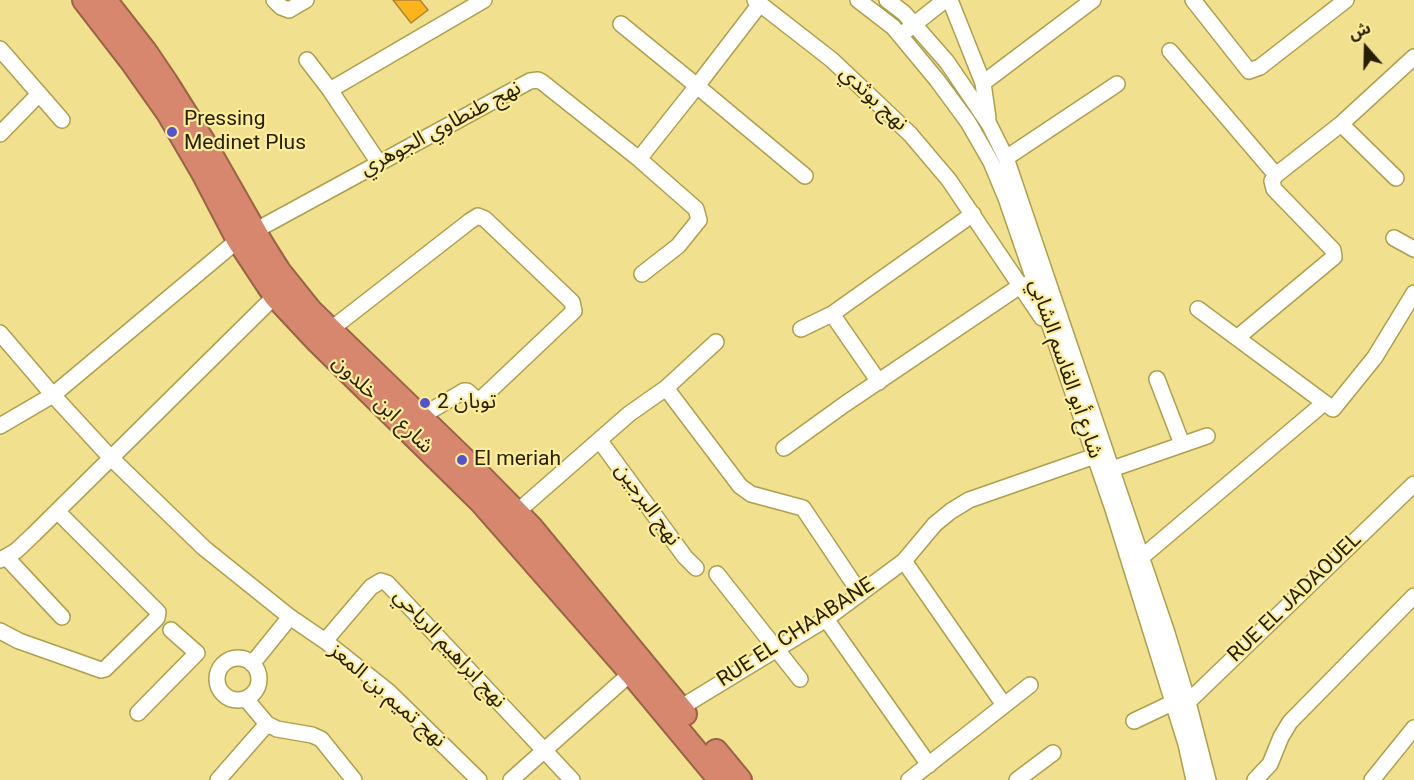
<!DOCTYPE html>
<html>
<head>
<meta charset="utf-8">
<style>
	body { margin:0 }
	#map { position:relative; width:1414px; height:780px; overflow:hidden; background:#f1e18e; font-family:Roboto,"Noto Sans Arabic",sans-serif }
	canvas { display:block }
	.north { position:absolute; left:1336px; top:18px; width:60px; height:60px; -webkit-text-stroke:4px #feee9b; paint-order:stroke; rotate:340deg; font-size:16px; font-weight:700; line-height:24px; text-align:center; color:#262000 }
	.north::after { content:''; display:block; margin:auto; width:21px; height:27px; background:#262000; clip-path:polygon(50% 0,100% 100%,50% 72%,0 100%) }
</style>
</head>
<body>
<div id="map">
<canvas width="1414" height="780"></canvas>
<div class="north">ش</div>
</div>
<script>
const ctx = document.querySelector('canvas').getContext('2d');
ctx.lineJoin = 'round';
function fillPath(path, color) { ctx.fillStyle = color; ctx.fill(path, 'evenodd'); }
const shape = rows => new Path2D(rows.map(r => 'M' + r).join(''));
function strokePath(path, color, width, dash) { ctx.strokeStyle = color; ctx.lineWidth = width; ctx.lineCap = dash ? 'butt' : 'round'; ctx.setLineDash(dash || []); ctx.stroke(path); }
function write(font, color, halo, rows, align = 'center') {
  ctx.font = font + ' Roboto,"Noto Sans Arabic",sans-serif'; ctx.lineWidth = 4.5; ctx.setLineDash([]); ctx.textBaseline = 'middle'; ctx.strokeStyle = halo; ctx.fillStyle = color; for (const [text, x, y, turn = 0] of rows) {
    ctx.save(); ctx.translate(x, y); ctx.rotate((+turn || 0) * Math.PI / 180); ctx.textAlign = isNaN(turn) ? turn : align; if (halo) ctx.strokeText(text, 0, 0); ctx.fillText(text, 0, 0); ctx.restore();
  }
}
const building = shape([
	[393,0,420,0,428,10,411,23,393,0]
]);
fillPath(building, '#fcb41c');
strokePath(building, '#ae833a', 1.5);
const minor = shape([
	[274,0,281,7,289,10,306,0],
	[755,0,832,60,910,134,949,180,1042,318],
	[858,0,893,27,937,80,968,122,991,162,1006,198,1113,509,1186,744,1194,780],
	[887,0,904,13,947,62,989,124,1006,158,1167,633,1188,702,1208,780],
	[950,0,983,83,988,118],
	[1193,0,1249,71,1260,67,1346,0],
	[760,4,697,86,805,176],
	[907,30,945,0],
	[0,49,62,120],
	[1170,51,1276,175],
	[307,60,330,90,379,163],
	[983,83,1093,0],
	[330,90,484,0],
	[1341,124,1396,178],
	[0,134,39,94],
	[1006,158,1117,84],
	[639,159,696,209,699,220,678,246,642,274],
	[1394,238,1414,249],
	[1198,309,1333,409,1375,357,1414,293],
	[832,314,879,382],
	[801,329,832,314,973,214],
	[330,330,470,221,478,216,485,219,572,302,574,311,481,399,475,398,467,391,464,391,420,417],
	[0,333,53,395,110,457,204,548,290,617,325,641,388,691,479,780],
	[1238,337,1334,257,1333,250,1274,189,1272,181,1276,175,1341,124,1414,57],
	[1157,379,1182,444],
	[666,388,740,486,751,494,803,508,860,593],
	[0,426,53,395,238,240,530,81,538,80,542,82,639,159,697,86,621,24],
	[600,441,685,557,696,568],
	[784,448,845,404,1020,286,1028,284],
	[1112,469,1207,436],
	[517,512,629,414,666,388,716,342],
	[6,557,62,617],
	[0,560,16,551,33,535,275,296],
	[904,561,1004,705],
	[1136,562,1324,403],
	[717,574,800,679],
	[826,619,929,765],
	[0,631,19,641,101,670,105,669,157,618,158,612,57,511],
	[325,641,371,587,381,581,387,583,572,780],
	'217 679a21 21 0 1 1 42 0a21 21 0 1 1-42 0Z',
	[252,664,290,617],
	[246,699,267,724,277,729,312,735,321,739,354,780],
	[680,708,826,619,904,561,935,524,951,511,969,500,1095,456],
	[138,713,197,653,171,630],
	[1134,721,1172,703,1188,702,1414,484],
	[218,780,267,724],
	[511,780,631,673],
	[909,780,1030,685],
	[1017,780,1053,753],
	[1255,780,1270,764,1281,737,1290,722,1414,596],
	[1372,780,1414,728]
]);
const highway = shape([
	[84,0,132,62,168,113,203,173,238,240,275,296,318,342,481,502,631,673,720,780],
	[105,0,145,51,166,82,205,144,262,244,279,271,311,311,467,462,531,527,685,714],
	[716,751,740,780]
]);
strokePath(minor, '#ae9f4d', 18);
strokePath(highway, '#986347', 26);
strokePath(minor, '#fff', 15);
strokePath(highway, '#d6876d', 22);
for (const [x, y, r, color] of [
	[172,132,6,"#5654cc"],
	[425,403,6,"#5654cc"],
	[462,460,6,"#5654cc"]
]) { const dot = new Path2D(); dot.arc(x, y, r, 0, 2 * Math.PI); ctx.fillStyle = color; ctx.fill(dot); strokePath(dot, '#feee9b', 2); }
write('21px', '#262000', '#feee9b', [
	["نهج بوثدي",873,99,43],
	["نهج طنطاوي الجوهري",441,129,-28],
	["شارع أبو القاسم الشابي",1065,369,71],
	["شارع ابن خلدون",382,405,44],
	["نهج البرجين",647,505,54],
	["RUE EL JADAOUEL",1295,598,-44],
	["RUE EL CHAABANE",796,633,-33],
	["نهج ابراهيم الرياحي",449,649,47],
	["نهج تميم بن المعز",387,696,41]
]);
write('21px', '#262000', '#feee9b', [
	["Pressing",184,120],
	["Medinet Plus",184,144],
	["توبان 2",437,403],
	["El meriah",474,460]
], 'left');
</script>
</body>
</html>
